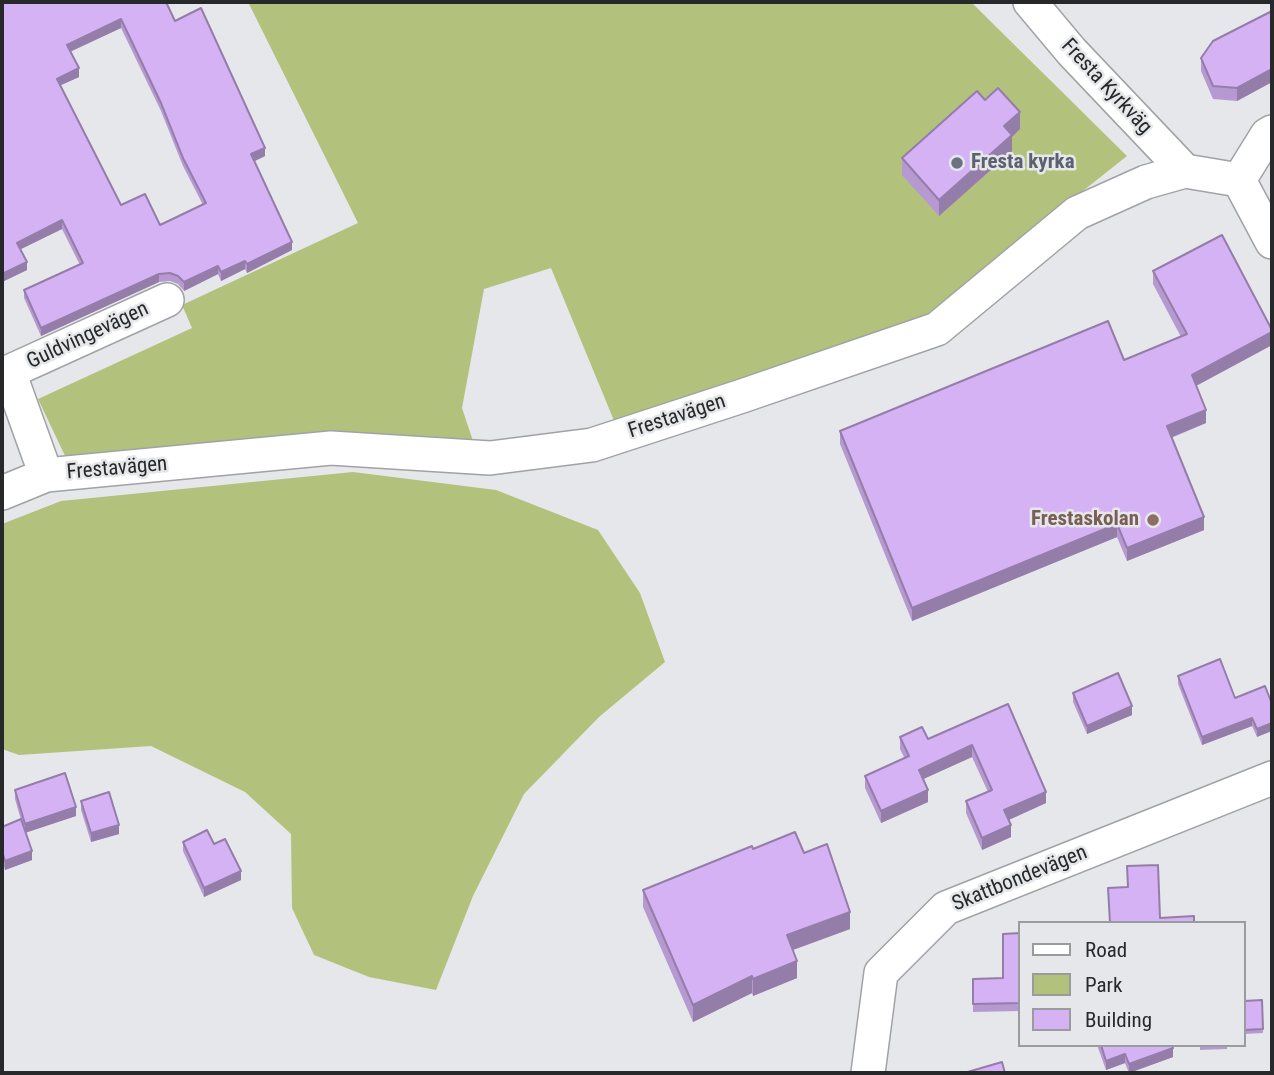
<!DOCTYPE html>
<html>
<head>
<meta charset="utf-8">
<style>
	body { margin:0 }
	#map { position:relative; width:1274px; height:1075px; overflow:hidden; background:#e6e7ea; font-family:"Roboto Condensed",sans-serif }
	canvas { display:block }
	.frame { position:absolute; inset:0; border:4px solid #272829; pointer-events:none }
	.legend { position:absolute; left:1018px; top:921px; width:228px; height:126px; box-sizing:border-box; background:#e6e7ea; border:2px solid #9a9b9d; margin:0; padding:9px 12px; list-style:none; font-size:21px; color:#272829 }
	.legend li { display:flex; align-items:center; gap:14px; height:35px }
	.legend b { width:35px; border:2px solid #9a9b9d }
</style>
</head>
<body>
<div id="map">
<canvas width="1274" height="1075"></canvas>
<div class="frame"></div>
<ul class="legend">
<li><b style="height:9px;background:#fff"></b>Road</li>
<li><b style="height:19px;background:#b2c27c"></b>Park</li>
<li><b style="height:19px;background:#d5b2f3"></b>Building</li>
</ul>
</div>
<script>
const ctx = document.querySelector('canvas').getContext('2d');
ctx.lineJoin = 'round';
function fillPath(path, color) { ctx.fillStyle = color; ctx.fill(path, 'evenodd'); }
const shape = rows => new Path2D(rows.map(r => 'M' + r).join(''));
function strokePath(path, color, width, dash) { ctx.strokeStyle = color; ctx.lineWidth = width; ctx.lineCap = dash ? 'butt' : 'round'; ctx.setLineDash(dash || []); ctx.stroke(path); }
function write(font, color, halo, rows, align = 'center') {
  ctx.font = font + ' "Roboto Condensed",sans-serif'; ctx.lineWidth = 5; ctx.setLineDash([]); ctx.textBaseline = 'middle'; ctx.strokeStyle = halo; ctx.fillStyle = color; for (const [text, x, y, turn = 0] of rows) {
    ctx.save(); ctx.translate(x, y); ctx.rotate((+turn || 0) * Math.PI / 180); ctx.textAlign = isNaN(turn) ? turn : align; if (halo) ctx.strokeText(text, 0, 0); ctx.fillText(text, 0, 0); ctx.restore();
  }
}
fillPath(shape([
	[248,2,971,2,1127,156,925,316,615,423,551,268,484,289,462,408,475,447,67,460,38,399,192,328,182,305,358,223],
	[353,472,496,490,598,530,640,593,665,662,599,717,524,794,473,896,436,990,369,977,314,955,292,908,291,834,245,792,151,746,19,755,2,749,2,524,61,501]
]), '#b2c27c');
const street = shape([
	[1030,2,1072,52,1185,171],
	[1239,180,1272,242],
	[1239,180,1267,135,1272,132],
	[9,372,46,475],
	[2,375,167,300],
	[2,493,46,475,331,448,490,458,592,445,742,396,937,329,1077,213,1146,182,1185,171,1239,180],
	[868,1073,881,973,946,908,1272,778]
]);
strokePath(street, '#a0a2a5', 36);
strokePath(street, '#fff', 33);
fillPath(shape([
	[2,2,175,21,265,156,254,161,292,250,247,273,245,269,221,281,218,274,184,291,178,284,170,281,159,282,41,336,24,298,24,290,80,265,62,229,21,249,27,270,2,282],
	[121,28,161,111,183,166,203,205,160,225,121,205,60,85,79,77,70,52],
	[1272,11,1272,82,1237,101,1213,99,1201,71,1201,58],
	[985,100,1020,129,1012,137,1012,151,939,216,902,175,902,158],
	[1153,271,1272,330,1272,345,1196,386,1206,423,1171,438,1204,530,1127,561,1117,537,912,621,840,444,840,431,1124,360,1181,337,1153,284],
	[1178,676,1235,698,1265,686,1257,737,1252,726,1202,745,1178,684],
	[1073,693,1132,715,1087,734,1073,702],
	[1008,704,1046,803,1009,820,1011,837,982,850,966,813,966,801,988,792,972,757,923,779,928,802,881,823,865,788,865,776,905,759,900,749,900,737,928,739],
	[15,790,76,816,26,832,32,860,5,870,2,860,2,827,21,820,15,799],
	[81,801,119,834,91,842,81,810],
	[183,842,214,844,241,880,204,897,183,851],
	[753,849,804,853,850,929,793,950,797,978,753,996,752,993,693,1022,643,907,643,890],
	[1020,933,1020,1011,973,1012,973,979,1003,978],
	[1262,1000,1263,1033,1244,1034,1244,1001],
	[1097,1045,1172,1045,1173,1057,1129,1073,1125,1063,1106,1070],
	[1200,1045,1227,1045,1227,1049,1200,1050]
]), '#b799d1');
fillPath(shape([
	[121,19,121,28,67,53,67,45],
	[79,68,79,77,57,87,57,79],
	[1272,69,1272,82,1237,101,1237,88],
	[1020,112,1020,129,1012,137,1012,151,939,216,939,200,1004,126],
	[265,148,265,156,251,163,251,154],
	[62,220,62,229,17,251,17,243],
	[292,242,292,250,247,273,247,264],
	[245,261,245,269,221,281,221,272],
	[27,262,27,270,2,282,2,274],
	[218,266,218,274,184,291,184,282],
	[159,274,159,282,41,336,41,328],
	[1272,332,1272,345,1192,388,1192,375],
	[1206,410,1206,423,1167,439,1167,426],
	[1204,517,1204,530,1127,561,1127,548],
	[1117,524,1117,537,912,621,912,608],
	[1132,706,1132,715,1087,734,1087,726],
	[1252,718,1252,726,1202,745,1202,737],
	[1272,723,1272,731,1257,737,1257,729],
	[972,745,972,757,919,781,919,770],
	[928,790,928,802,881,823,881,811],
	[1046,792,1046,803,1004,822,1004,810],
	[76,807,76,816,25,833,25,824],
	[119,825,119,834,91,842,91,833],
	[1011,825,1011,837,982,850,982,838],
	[32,851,32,860,5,870,5,861],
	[241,871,241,880,204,897,204,888],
	[850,912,850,929,787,952,787,935],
	[797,961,797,978,753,996,753,979],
	[752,976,752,993,693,1022,693,1005],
	[1173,1048,1173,1057,1129,1073,1129,1064],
	[1125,1054,1125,1063,1106,1070,1106,1061]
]), '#957daa');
const building = shape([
	[2,2,166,2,175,21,201,8,265,148,251,154,292,242,247,264,245,261,221,272,218,266,184,282,178,276,170,273,159,274,41,328,24,290,83,263,62,220,17,243,27,262,2,274,2,2],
	[121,19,161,103,183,158,206,203,160,225,145,194,121,205,57,79,79,68,67,45,121,19],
	[1272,11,1272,69,1237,88,1213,86,1201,58,1213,41,1272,11],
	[998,88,1020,112,1004,126,1012,135,939,200,902,158,977,91,985,100,998,88],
	[1222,235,1272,330,1272,332,1192,375,1206,410,1167,426,1204,517,1127,548,1117,524,912,608,840,431,1108,321,1124,360,1187,334,1153,271,1222,235],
	[1220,659,1235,698,1265,686,1272,704,1272,723,1257,729,1252,718,1202,737,1178,676,1220,659],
	[1118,673,1132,706,1087,726,1073,693,1118,673],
	[1008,704,1046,792,1004,810,1011,825,982,838,966,801,992,790,972,745,919,770,928,790,881,811,865,776,909,756,900,737,922,727,928,739,1008,704],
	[65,773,76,807,25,824,15,790,65,773],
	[109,792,119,825,91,833,81,801,109,792],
	[21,819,32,851,5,861,2,851,2,827,21,819],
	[207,830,214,844,225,839,241,871,204,888,183,842,207,830],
	[795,832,804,853,827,844,850,912,787,935,797,961,753,979,752,976,693,1005,643,890,752,846,753,849,795,832],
	[1158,865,1160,918,1194,916,1194,923,1110,923,1108,888,1128,887,1127,866,1158,865],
	[1020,933,1020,1003,973,1004,973,979,1003,978,1003,934,1020,933],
	[1262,1000,1263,1029,1244,1030,1244,1001,1262,1000],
	[1101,1045,1172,1045,1173,1048,1129,1064,1125,1054,1106,1061,1101,1045],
	[1002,1062,1005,1073,964,1073,1002,1062]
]);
fillPath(building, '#d5b2f3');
strokePath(building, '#957daa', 2);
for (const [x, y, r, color] of [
	[957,163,7,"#6b7280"],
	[1153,520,7,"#8d6e63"]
]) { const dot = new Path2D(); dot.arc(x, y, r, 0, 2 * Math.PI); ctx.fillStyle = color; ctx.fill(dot); strokePath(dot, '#e6e7ea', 2.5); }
write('21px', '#272829', '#e6e7ea', [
	["Fresta Kyrkväg",1106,87,47],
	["Guldvingevägen",88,336,-25],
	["Frestavägen",677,417,-18],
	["Frestavägen",117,469,-5],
	["Skattbondevägen",1020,879,-22]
]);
write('bold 21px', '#5b616d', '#e6e7ea', [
	["Fresta kyrka",971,163]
], 'left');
write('bold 21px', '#785e54', '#e6e7ea', [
	["Frestaskolan",1139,520]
], 'right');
</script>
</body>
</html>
